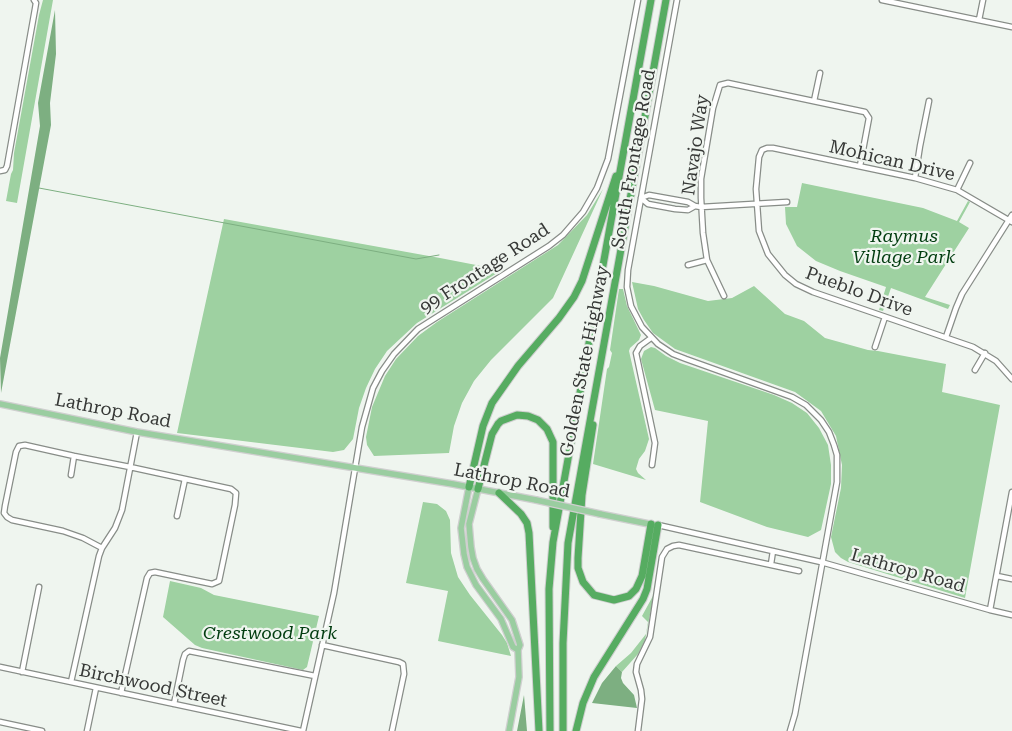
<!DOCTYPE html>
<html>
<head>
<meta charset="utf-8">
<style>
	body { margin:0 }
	canvas { display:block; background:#eff5ef }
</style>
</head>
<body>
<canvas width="1012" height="731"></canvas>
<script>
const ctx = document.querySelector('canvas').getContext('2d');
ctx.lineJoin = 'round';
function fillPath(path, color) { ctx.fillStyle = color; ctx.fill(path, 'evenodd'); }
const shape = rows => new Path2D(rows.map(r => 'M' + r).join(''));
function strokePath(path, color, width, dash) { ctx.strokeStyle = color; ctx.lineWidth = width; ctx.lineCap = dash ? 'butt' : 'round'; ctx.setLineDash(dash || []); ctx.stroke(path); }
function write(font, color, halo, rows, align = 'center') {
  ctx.font = font + ' "Roboto Serif",serif'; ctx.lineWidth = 4.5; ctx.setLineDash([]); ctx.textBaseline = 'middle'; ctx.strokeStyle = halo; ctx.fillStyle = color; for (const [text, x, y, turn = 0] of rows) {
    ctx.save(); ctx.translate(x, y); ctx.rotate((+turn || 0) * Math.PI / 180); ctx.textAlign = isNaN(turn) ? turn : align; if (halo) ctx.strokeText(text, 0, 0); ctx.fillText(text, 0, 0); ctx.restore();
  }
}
fillPath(shape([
	[43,0,53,0,17,203,6,201,11,174,13,170,14,153,39,15],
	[802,183,923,208,957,221,968,201,970,202,959,222,969,228,925,297,950,305,948,309,891,288,883,311,879,310,886,287,840,271,816,261,797,246,786,224,785,207,797,207],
	[603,189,553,298,491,360,474,381,462,403,454,426,449,453,374,456,367,445,366,437,372,407,385,376,396,359,418,336,437,322,558,245,587,215],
	[224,219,440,258,502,270,417,323,387,351,375,369,366,388,359,408,353,439,344,450,333,452,177,433],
	[632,282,654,286,708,301,732,298,754,286,785,314,804,321,825,338,868,350,878,351,946,364,942,392,1000,405,965,598,848,562,841,558,835,552,831,537,841,488,842,465,836,436,821,411,795,392,675,349,653,333,644,320,638,309],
	[619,289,623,289,627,306,641,335,639,340,630,348,629,351,649,439,645,451,639,459,636,469,638,473,646,480,593,464,607,369,609,367,612,353,610,350],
	[651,347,655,348,666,356,680,363,774,395,792,403,807,413,819,428,828,445,831,465,831,484,821,530,808,537,767,527,700,502,708,421,655,410,641,359,644,351],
	[423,502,437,504,446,511,450,520,451,553,458,577,470,595,502,635,507,643,511,656,438,641,448,591,406,583],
	[170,581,201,588,214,595,319,616,307,667,303,670,202,648,195,645,163,617],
	[654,594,645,640,638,654,622,672,616,666,631,653,646,634,648,622,642,616]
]), '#9ed1a1');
fillPath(shape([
	[55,10,56,54,50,103,51,125,1,393,0,358,40,126,38,103],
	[616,666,622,672,621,678,623,683,634,695,637,708,592,703,602,683],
	[524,695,527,731,517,731]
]), '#7daf81');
strokePath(shape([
	[39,188,416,259,439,255]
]), '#7daf81', 1);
const minor = shape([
	[677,0,628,270,627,287,631,306,642,327,658,344,673,354,686,359,792,397,806,405,821,420,829,432,834,445,837,455,837,482,795,714,790,731],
	[882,0,1012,27],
	[979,20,983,0],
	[814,101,820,73],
	[0,171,5,170,7,166,35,9,36,3,34,0],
	[915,178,920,146,929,101],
	[957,190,970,163],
	[641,198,649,195,688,202,695,206,701,207,787,202],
	[641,198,648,204,675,209,688,210,695,206],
	[1012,222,957,190,915,178,773,148,767,148,762,150,759,157,756,189,759,231,768,254,785,275,796,284,813,292,973,347,996,361,1012,379],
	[688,265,707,260],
	[724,296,707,260,703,233,701,198,701,179,713,108,720,85,728,83,865,112,869,118,860,166],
	[946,337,956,308,962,294,1012,215],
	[651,338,640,346,636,353,655,443,652,465],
	[875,347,885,317],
	[975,370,985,353],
	[71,475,74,456],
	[177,516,185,479],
	[658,525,821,562,990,610,1012,615],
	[102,548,83,538,63,531,12,520,7,517,4,513,5,506,16,452,19,446,25,445,74,456,130,467,231,489,236,493,235,505,219,581,212,584,155,572,150,573,147,578,121,693],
	[771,564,773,551],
	[997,576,1012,579],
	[990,610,1012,492],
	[322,645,399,662,403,664,404,674,392,731],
	[0,667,301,731],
	[22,672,39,587],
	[71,682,99,556,102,548,115,528,122,510,137,432],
	[174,704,183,660,185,654,189,651,315,676],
	[0,722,42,731],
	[87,731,96,688],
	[303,731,334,593,362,427,373,388,382,371,394,354,418,329,549,246,563,235,583,212,597,188,608,159,638,0],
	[638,731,642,699,641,690,636,672,637,664,650,637,662,557,667,549,673,546,679,545,799,571]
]);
const major = shape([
	[0,404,137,432,453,484,536,500],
	[469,487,461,528,464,554,467,567,476,585,501,619,513,647,518,650],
	[478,489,469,524,471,547,473,558,477,569,483,579,512,620,520,645,518,650,519,677,509,731],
	[600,514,654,525]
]);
const highway = shape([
	[593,425,582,495,578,558,578,568,583,582,594,595,614,600,629,596,636,589,642,576,651,524],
	[469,487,483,426,492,403,518,366,559,318,574,297,582,281,616,176],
	[478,489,492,434,498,424,501,421,517,415,528,416,538,420,547,429,553,442,553,527],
	[499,493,521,514,527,523,529,533,539,731],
	[550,731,549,589,553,542,651,0],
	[563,731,563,643,568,543,666,0],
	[576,731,583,703,594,677,643,599,647,589,658,525]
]);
strokePath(minor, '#888d88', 7);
strokePath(major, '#cfcfcf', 8);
strokePath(highway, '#cfcfcf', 9);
strokePath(minor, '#fff', 4.5);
strokePath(major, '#9acda0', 5.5);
strokePath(highway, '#56ac61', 7);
const majorBridge = shape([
	[536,500,600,514]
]);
strokePath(majorBridge, '#cfcfcf', 8, []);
strokePath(majorBridge, '#9acda0', 5.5);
write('18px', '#363836', '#eff5ef', [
	["Navajo Way",696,145,-82],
	["South Frontage Road",634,159,-80],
	["Mohican Drive",892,161,13],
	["99 Frontage Road",485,269,-33],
	["Pueblo Drive",859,292,20],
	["Golden State Highway",585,361,-79],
	["Lathrop Road",113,411,11],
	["Lathrop Road",512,481,11],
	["Lathrop Road",908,571,16],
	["Birchwood Street",153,686,12]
]);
write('italic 18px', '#013c0f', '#eff5ef', [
	["Raymus",904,237],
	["Village Park",904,258],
	["Crestwood Park",270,634]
]);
</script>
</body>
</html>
